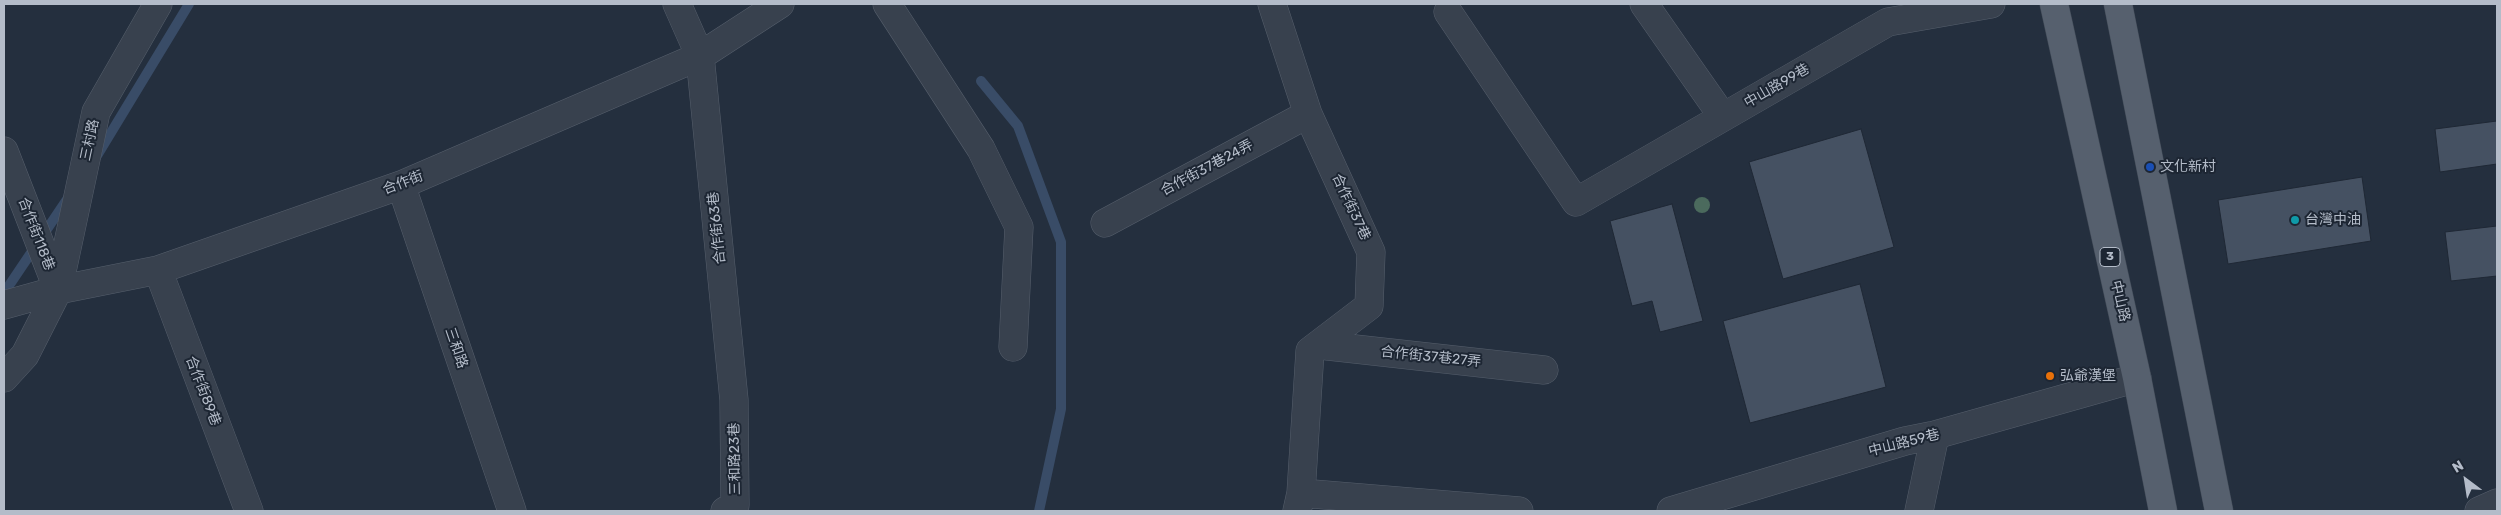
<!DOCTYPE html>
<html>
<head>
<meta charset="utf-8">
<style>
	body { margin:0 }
	#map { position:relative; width:2501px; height:515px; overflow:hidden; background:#242f3e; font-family:Rubik,sans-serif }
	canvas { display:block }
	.frame { position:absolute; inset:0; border:5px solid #b4bcc9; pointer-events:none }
	.north { position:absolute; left:2441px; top:455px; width:50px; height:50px; -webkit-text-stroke:4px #1d2633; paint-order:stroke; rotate:329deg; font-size:14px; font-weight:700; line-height:20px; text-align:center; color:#b4bcc9 }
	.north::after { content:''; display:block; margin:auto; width:18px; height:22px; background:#b4bcc9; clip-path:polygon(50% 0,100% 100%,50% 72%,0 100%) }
</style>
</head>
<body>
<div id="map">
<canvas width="2501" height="515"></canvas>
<div class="frame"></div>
<div class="north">N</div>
</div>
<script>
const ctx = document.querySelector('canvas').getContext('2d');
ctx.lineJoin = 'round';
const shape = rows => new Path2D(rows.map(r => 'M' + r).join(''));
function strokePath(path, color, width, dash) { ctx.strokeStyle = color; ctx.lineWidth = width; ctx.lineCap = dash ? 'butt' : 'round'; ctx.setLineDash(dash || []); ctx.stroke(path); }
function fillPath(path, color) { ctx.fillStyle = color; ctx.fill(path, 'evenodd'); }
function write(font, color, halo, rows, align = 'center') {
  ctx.font = font + ' Rubik,"Noto Sans TC",sans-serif'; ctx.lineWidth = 4; ctx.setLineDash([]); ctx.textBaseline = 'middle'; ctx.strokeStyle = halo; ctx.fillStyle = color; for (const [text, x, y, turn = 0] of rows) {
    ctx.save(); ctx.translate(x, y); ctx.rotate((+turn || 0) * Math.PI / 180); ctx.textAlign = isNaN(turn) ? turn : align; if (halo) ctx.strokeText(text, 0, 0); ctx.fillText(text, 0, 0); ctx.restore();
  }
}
strokePath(shape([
	[981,81,1018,126,1061,242,1061,409,1039,511],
	[95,159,189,4],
	[4,293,68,198]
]), '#394c67', 10);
const building = shape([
	[2497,121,2497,164,2440,172,2435,129,2497,121],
	[1861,129,1894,247,1783,279,1749,162,1861,129],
	[2362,177,2371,241,2228,264,2218,200,2362,177],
	[1672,204,1703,321,1660,332,1652,301,1632,306,1610,221,1672,204],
	[2497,226,2497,276,2451,281,2445,232,2497,226],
	[1860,284,1886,387,1750,423,1723,321,1860,284]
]);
fillPath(building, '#455162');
strokePath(building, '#1f2835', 1);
const minor = shape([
	[677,4,700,56,734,400,735,505,725,511],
	[887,4,981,149,1019,227,1013,347],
	[1272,4,1308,114,1371,252,1369,306,1310,351,1301,493,1297,511],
	[1644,4,1723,117],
	[1448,12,1576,202,1888,22,1991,4],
	[4,151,58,290],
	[401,185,512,511],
	[1105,223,1308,114],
	[158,270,249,511],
	[4,305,58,290,158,270,401,185,700,56,780,4],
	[1319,345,1544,370],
	[4,378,25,355,58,290,96,112,158,4],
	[1301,493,1519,511],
	[1671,511,1905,441,1935,435,2137,378],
	[1919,511,1935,435],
	[2479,511,2497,503]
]);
const major = shape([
	[2054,4,2137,378,2163,511],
	[2118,4,2219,511]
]);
strokePath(minor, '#565f6c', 29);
strokePath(major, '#414a57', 29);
strokePath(minor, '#38414e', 28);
strokePath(major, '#56606e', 28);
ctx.fillStyle = '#4b6a5d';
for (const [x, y] of [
	[1702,205]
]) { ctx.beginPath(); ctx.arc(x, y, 8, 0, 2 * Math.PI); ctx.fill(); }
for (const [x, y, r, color] of [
	[2150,167,5,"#1a4fb4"],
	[2295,220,5,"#0f9aa8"],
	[2050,376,5,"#e8710a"]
]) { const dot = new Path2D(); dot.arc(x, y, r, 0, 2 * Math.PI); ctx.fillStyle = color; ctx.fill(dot); strokePath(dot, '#1d2633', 2); }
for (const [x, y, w] of [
	[2110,257,20]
]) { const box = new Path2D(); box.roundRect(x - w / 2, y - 9.5, w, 19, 4); ctx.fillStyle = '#1d2633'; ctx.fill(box); strokePath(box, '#b4bcc9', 1); }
write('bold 12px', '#b4bcc9', null, [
	["3",2110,257]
]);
write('14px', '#b4bcc9', '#1d2633', [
	["中山路99巷",1777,86,-30],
	["三村路",90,140,-78],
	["合作街37巷24弄",1207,168,-28],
	["合作街",403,183,-21],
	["合作街37巷",1351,207,65],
	["合作街63巷",717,228,-96],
	["合作街118巷",36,234,69],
	["中山路",2120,301,77],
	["三和路",456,348,71],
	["合作街37巷27弄",1431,357,6],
	["合作街89巷",203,391,69],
	["中山路59巷",1904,443,-14],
	["三和路23巷",735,459,-91]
]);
write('14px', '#b4bcc9', '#1d2633', [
	["文化新村",2160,167],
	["台灣中油",2305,220],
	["弘爺漢堡",2060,376]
], 'left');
</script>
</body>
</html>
